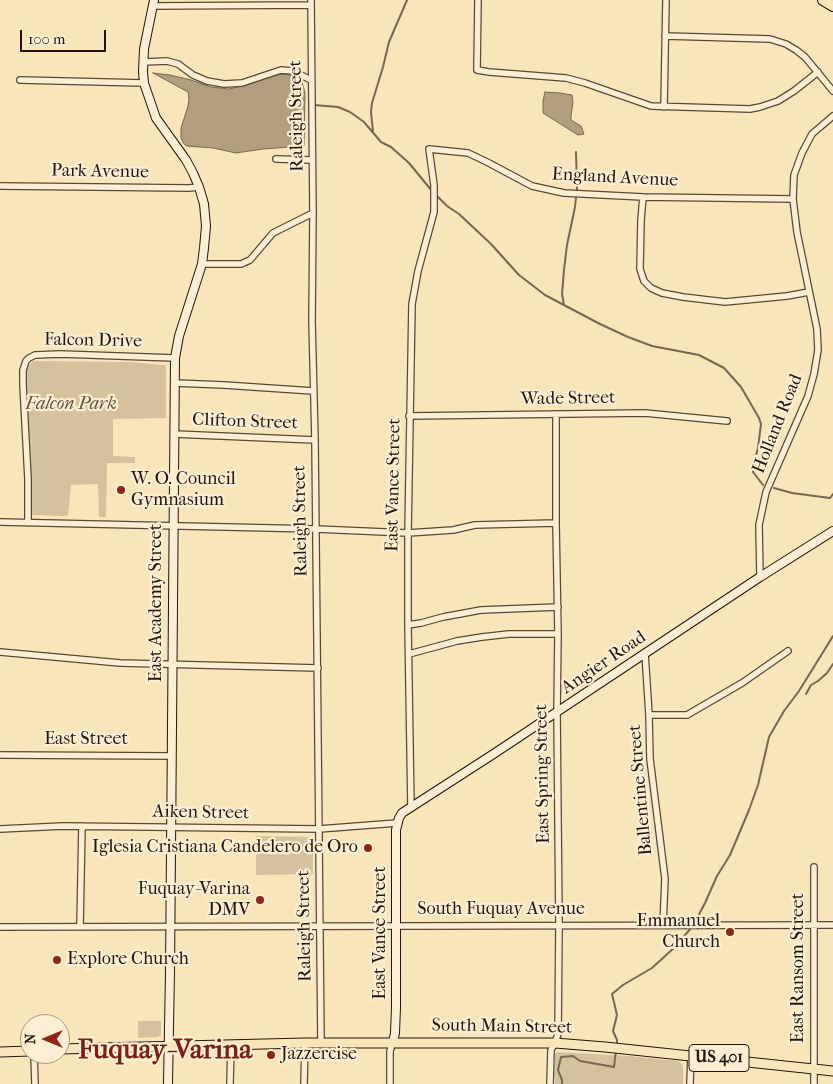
<!DOCTYPE html>
<html>
<head>
<meta charset="utf-8">
<style>
	body { margin:0 }
	#map { position:relative; width:833px; height:1084px; overflow:hidden; background:#f9e5ba; font-family:"IM FELL French Canon",serif }
	canvas { display:block }
	.north { position:absolute; left:20px; top:1014px; width:50px; height:50px; box-sizing:border-box; background:#fbeed2; border:1px solid #a59783; border-radius:50%; rotate:270deg; font-size:14px; font-weight:700; line-height:20px; text-align:center; color:#23140d }
	.north::after { content:''; display:block; margin:auto; width:18px; height:22px; background:#8f2418; clip-path:polygon(50% 0,100% 100%,50% 72%,0 100%) }
	.scale { position:absolute; left:20px; top:30px; width:86px; height:22px; box-sizing:border-box; border:2px solid #23140d; border-top:0; padding-left:6px; font-size:15px; line-height:18px; white-space:nowrap; color:#23140d; -webkit-text-stroke:4px #fbeed2; paint-order:stroke }
</style>
</head>
<body>
<div id="map">
<canvas width="833" height="1084"></canvas>
<div class="north">N</div>
<div class="scale">100 m</div>
</div>
<script>
const ctx = document.querySelector('canvas').getContext('2d');
ctx.lineJoin = 'round';
function fillPath(path, color) { ctx.fillStyle = color; ctx.fill(path, 'evenodd'); }
const shape = rows => new Path2D(rows.map(r => 'M' + r).join(''));
function strokePath(path, color, width, dash) { ctx.strokeStyle = color; ctx.lineWidth = width; ctx.lineCap = dash ? 'butt' : 'round'; ctx.setLineDash(dash || []); ctx.stroke(path); }
function write(font, color, halo, rows, align = 'center') {
  ctx.font = font + ' "IM FELL French Canon",serif'; ctx.lineWidth = 4.5; ctx.setLineDash([]); ctx.textBaseline = 'middle'; ctx.strokeStyle = halo; ctx.fillStyle = color; for (const [text, x, y, turn = 0] of rows) {
    ctx.save(); ctx.translate(x, y); ctx.rotate((+turn || 0) * Math.PI / 180); ctx.textAlign = isNaN(turn) ? turn : align; if (halo) ctx.strokeText(text, 0, 0); ctx.fillText(text, 0, 0); ctx.restore();
  }
}
fillPath(shape([
	[33,361,131,362,162,365,165,365,166,367,166,418,113,419,113,456,135,457,135,463,107,463,106,517,99,517,98,484,71,485,68,516,32,515,27,386,27,367],
	[256,836,313,837,313,874,256,875],
	[138,1021,161,1021,161,1035,158,1037,138,1038],
	[557,1052,628,1056,678,1061,681,1063,683,1066,683,1084,555,1084,555,1054]
]), '#d5c19d');
const water = shape([
	[153,73,170,75,191,80,211,87,229,89,249,84,265,78,281,74,292,75,302,82,305,93,304,146,263,149,236,153,213,148,187,146,184,144,181,138,181,128,188,106,189,99,188,92,153,73],
	[545,92,560,93,572,95,573,102,571,116,571,120,581,126,584,134,578,135,543,113,543,101,545,92]
]);
fillPath(water, '#b09e7f');
strokePath(water, '#786751', 1);
strokePath(shape([
	[314,105,338,107,350,112,364,122,381,142,391,147,409,163,432,191],
	[373,132,371,112,372,103,383,67,389,42,407,0],
	[436,195,447,206,459,214,491,244,519,275,545,295,600,324,628,337,652,346,699,355,724,368,741,387,759,418,761,424,758,448,755,459,753,472,763,485],
	[564,305,562,294,564,270,567,245,575,207,577,188,576,152],
	[774,488,792,493,830,498,833,494],
	[806,694,811,685,818,681,827,673,833,664],
	[694,924,705,903,717,876,730,855,749,810,758,785,769,737,784,711,799,691,833,636],
	[617,1046,617,1040,613,1031,617,1015,612,994,623,985,652,968,675,947,691,928],
	[562,1084,562,1080,558,1070,561,1057,573,1056,580,1061,614,1067,616,1050]
]), '#786751', 2);
const street = shape([
	[311,0,313,213,312,321,315,440,321,1043],
	[478,0,477,70,489,72,566,78,585,83,651,106,750,109,760,107,778,101,794,91,818,72],
	[152,6,311,5],
	[665,36,770,39,786,44,796,50,805,57,833,91],
	[143,62,167,61,178,64,193,75,207,81,224,84,242,83,281,70,293,71,311,80],
	[20,80,144,83],
	[664,107,666,0],
	[276,159,312,160],
	[0,186,189,188,199,187],
	[643,197,641,220,640,269,644,281,651,288,662,293,683,297,725,302,787,296,809,292],
	[202,264,241,264,250,260,273,233,313,213],
	[174,383,224,385,313,391],
	[409,416,645,413,727,421],
	[174,434,315,440],
	[0,522,316,529,408,533,453,530,475,525,556,523],
	[28,523,28,479,23,385,23,370,26,361,29,358,35,355,60,354,175,358],
	[760,577,759,525,766,492,808,396,814,374,818,350,817,329,797,232,793,199,794,175,802,153,812,134,833,116],
	[408,625,421,623,443,617,481,610,558,607],
	[0,652,120,663,318,668],
	[645,653,649,715,650,759,665,879,663,925],
	[409,654,457,641,482,637,509,634,558,634],
	[649,715,687,715,742,683,788,651],
	[0,755,172,756],
	[411,808,408,625,408,533,412,304,418,271,434,212,434,185,429,149,468,153,487,162,532,186,564,193,643,197,793,199],
	[0,829,63,826,319,829,397,823],
	[80,926,82,826],
	[0,927,833,925],
	[34,1054,35,1084],
	[230,1084,231,1044],
	[304,1084,305,1043],
	[390,1084,390,1051,393,1042],
	[550,1084,551,1050,555,1043,558,1034,559,925,557,713,558,634,556,523,556,414],
	[690,1084,691,1055],
	[814,1084,814,867]
]);
const secondary = shape([
	[154,0,144,49,143,72,144,83,156,118,186,160,193,173,199,187,204,204,206,226,204,248,202,264,179,336,175,358,170,972,168,1084],
	[393,1042,395,1033,396,1007,396,830,399,818,402,813,495,753,760,577,833,531]
]);
const primary = shape([
	[60,1049,305,1043,555,1043,605,1047,833,1071],
	[0,1052,30,1051]
]);
const highway = shape([
	[823,0,833,6]
]);
strokePath(street, '#584838', 8);
strokePath(secondary, '#23140d', 10);
strokePath(primary, '#23140d', 11);
strokePath(highway, '#23140d', 12);
strokePath(street, '#fbeed2', 5.5);
strokePath(secondary, '#fbeed2', 8);
strokePath(primary, '#f9e5ba', 9);
strokePath(highway, '#f9e5ba', 10);
for (const [x, y, r, color] of [
	[121,490,5,"#8f2418"],
	[368,848,5,"#8f2418"],
	[260,900,5,"#8f2418"],
	[730,932,5,"#8f2418"],
	[57,960,5,"#8f2418"],
	[271,1055,5,"#8f2418"]
]) { const dot = new Path2D(); dot.arc(x, y, r, 0, 2 * Math.PI); ctx.fillStyle = color; ctx.fill(dot); strokePath(dot, '#fbeed2', 2); }
for (const [x, y, w] of [
	[719,1058,60]
]) { const box = new Path2D(); box.roundRect(x - w / 2, y - 13.5, w, 27, 4); ctx.fillStyle = '#fbeed2'; ctx.fill(box); strokePath(box, '#23140d', 1); }
write('bold 16px', '#23140d', null, [
	["US 401",719,1058]
]);
write('18px', '#23140d', '#fbeed2', [
	["Raleigh Street",297,116,-91],
	["Park Avenue",100,172,1],
	["England Avenue",615,178,3],
	["Falcon Drive",93,341,1],
	["Wade Street",568,399,-1],
	["Clifton Street",245,422,2],
	["Holland Road",778,424,-68],
	["East Vance Street",394,485,-89],
	["Raleigh Street",301,521,-91],
	["East Academy Street",157,603,-90],
	["Angier Road",604,663,-34],
	["East Street",86,740],
	["East Spring Street",543,774,-91],
	["Ballentine Street",641,790,-95],
	["Aiken Street",201,813,1],
	["South Fuquay Avenue",501,910],
	["Raleigh Street",305,926,-91],
	["East Vance Street",381,933,-90],
	["East Ransom Street",799,968,-90],
	["South Main Street",502,1027,1]
]);
write('italic 18px', '#61513f', '#fbeed2', [
	["Falcon Park",71,405]
]);
write('18px', '#23140d', '#fbeed2', [
	["W. O. Council",131,480],
	["Gymnasium",131,501],
	["Iglesia Cristiana Candelero de Oro",358,848,"right"],
	["Fuquay-Varina",250,890,"right"],
	["DMV",250,911,"right"],
	["Emmanuel",720,922,"right"],
	["Church",720,943,"right"],
	["Explore Church",67,960],
	["Jazzercise",281,1055]
], 'left');
write('bold 28px', '#7a1f14', '#fbeed2', [
	["Fuquay-Varina",165,1051]
]);
</script>
</body>
</html>
